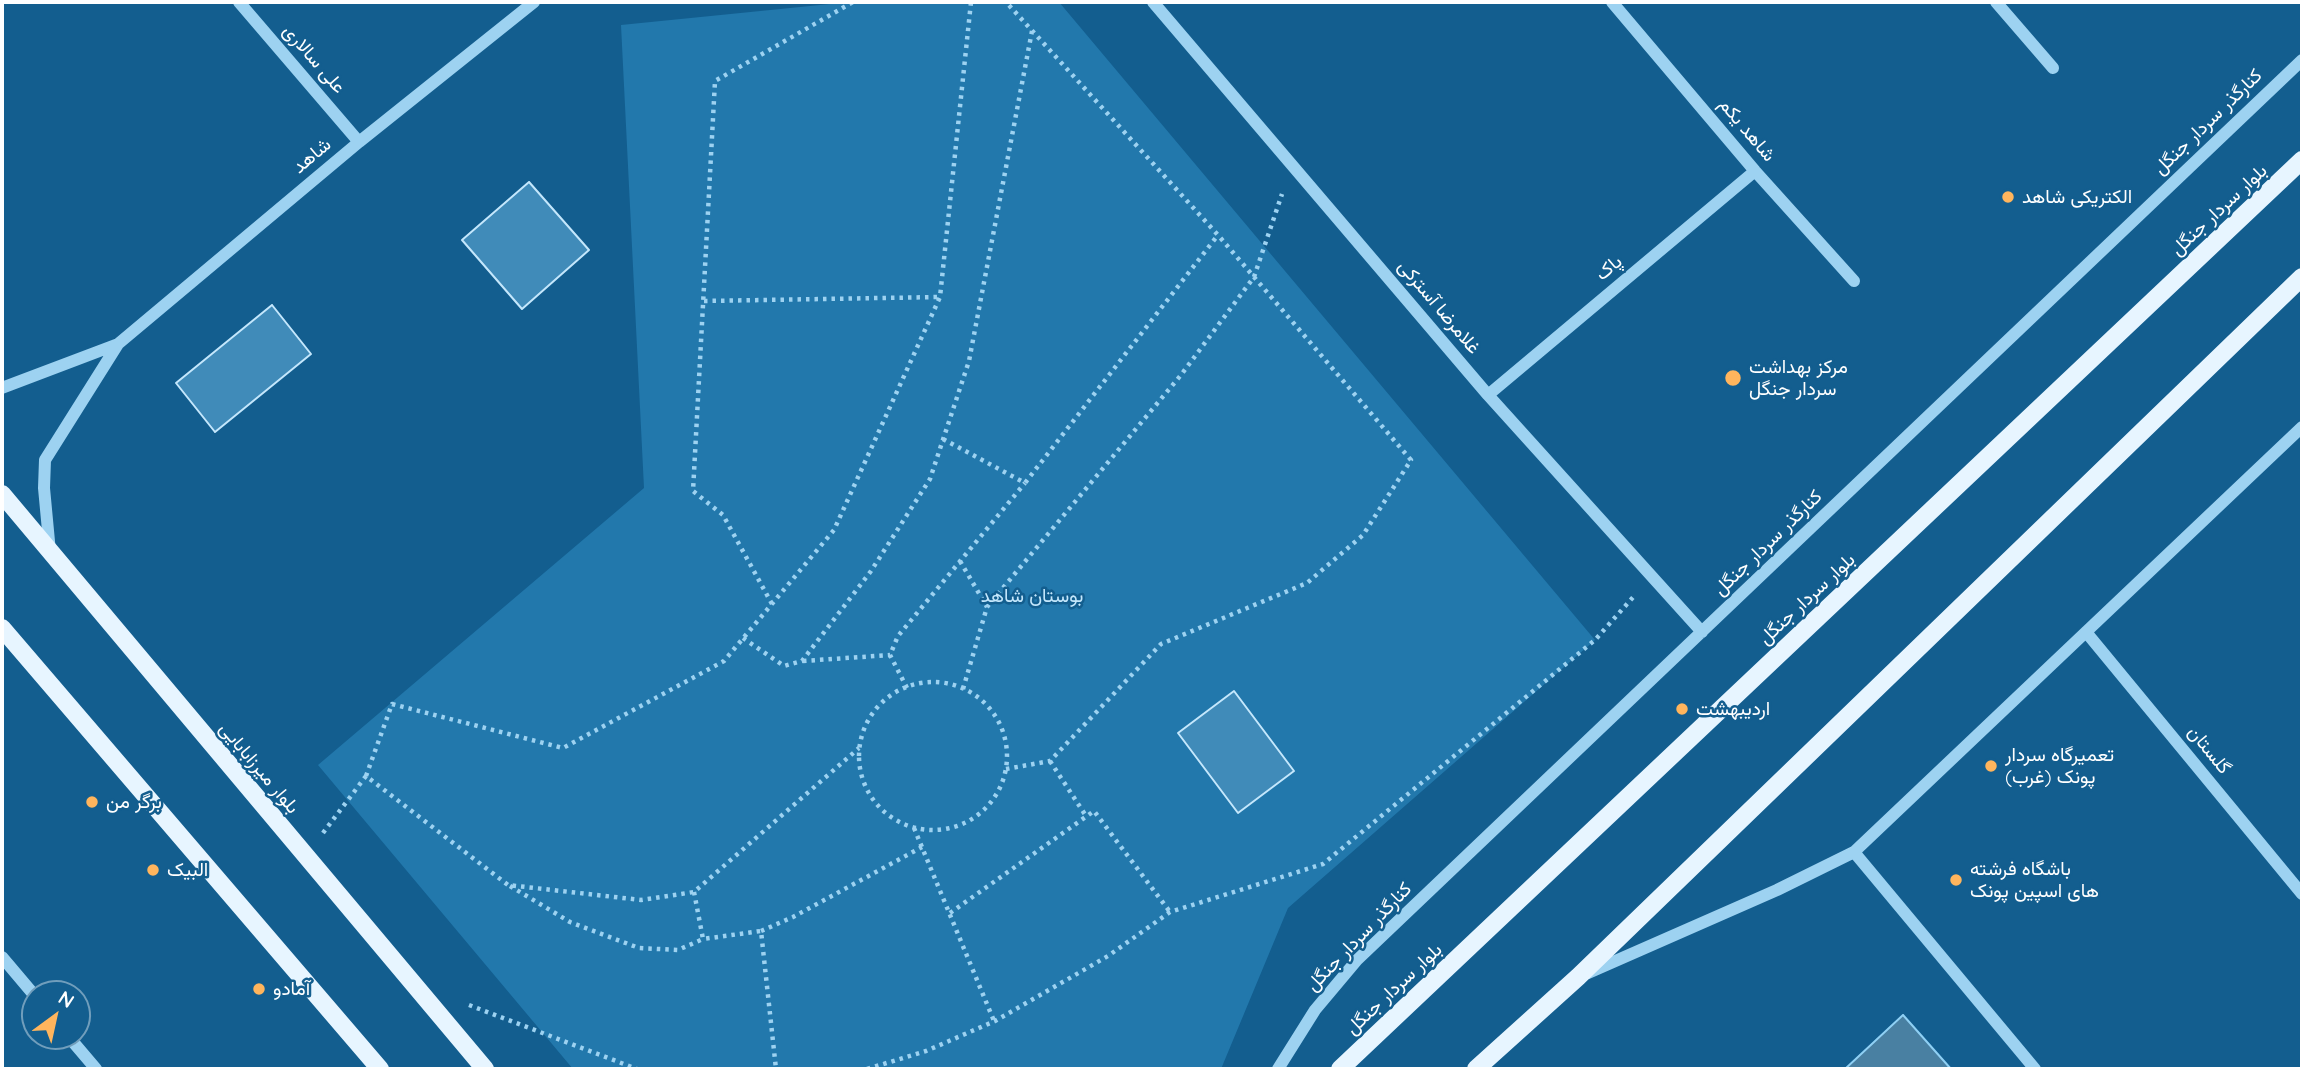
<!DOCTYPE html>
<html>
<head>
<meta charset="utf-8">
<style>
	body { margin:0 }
	#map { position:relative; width:2304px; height:1071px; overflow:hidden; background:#135e8f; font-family:Quicksand,sans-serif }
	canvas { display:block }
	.frame { position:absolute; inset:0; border:4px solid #fff; pointer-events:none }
	.north { position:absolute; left:21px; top:980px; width:70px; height:70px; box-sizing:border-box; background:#135e8f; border:2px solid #719ebc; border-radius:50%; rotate:33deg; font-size:19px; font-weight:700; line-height:28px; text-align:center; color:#fff }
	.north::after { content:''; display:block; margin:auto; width:24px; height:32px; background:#ffb55d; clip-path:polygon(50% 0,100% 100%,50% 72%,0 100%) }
</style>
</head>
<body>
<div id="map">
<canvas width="2304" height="1071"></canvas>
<div class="frame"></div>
<div class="north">N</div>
</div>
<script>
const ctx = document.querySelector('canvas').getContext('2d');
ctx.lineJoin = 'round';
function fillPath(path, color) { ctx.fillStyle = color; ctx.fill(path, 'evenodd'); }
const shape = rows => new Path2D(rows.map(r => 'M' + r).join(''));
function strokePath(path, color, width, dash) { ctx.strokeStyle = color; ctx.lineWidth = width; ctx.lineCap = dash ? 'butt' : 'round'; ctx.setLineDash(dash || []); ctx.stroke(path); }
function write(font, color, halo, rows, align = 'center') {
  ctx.font = font + ' Quicksand,Vazirmatn,sans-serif'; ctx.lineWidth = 5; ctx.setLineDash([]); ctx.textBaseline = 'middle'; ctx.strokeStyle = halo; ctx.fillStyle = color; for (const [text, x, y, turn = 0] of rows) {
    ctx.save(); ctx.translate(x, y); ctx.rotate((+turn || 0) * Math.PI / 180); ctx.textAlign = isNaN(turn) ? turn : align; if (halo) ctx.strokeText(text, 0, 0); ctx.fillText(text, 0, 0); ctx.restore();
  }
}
fillPath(shape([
	[850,2,1059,2,1595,640,1288,908,1221,1069,573,1069,318,765,644,488,621,25]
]), '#2278ac');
const water = shape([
	[1903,1015,1951,1069,1845,1069,1903,1015]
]);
fillPath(water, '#4980a2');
strokePath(water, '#8fd0f4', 2);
const building = shape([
	[529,182,589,250,522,309,462,240,529,182],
	[272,305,311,354,215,432,176,383,272,305],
	[1234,691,1294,771,1238,813,1178,733,1234,691]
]);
fillPath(building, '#408bb9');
strokePath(building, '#c4e7fc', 2);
strokePath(shape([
	[704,301,940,297],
	[943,439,1025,483,1218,235],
	[960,561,987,607],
	[772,604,723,515,693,491,715,81,853,2],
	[743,638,784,666,802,661,871,571,930,479,969,361,1032,31],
	[803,661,890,655],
	'859 756a74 74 0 1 1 148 0a74 74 0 1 1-148 0Z',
	[907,688,890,655,898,636,1025,483],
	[963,689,987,607,1181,375,1254,277,1282,194],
	[1050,761,1086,816],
	[1006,769,1050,761,1161,644,1307,583,1363,535,1411,460,1218,235,1006,2],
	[366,776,392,704,563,748,724,661,834,530,940,297,971,2],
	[914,828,994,1021],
	[323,833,366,776,508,885,641,900,694,892,859,748],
	[510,886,570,922,639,948,678,950,703,939],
	[694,892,703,939,761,931,776,1069],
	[950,913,1094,811,1170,912],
	[761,931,793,917,922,847],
	[469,1005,637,1069],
	[867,1069,926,1051,995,1021,1108,956,1170,912,1323,864,1595,640,1635,595]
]), '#9dd2f1', 4.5, [3.5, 5]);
strokePath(shape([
	[239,2,359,142],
	[1153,2,1488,395,1702,632],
	[1612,2,1755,171,1854,281],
	[1996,2,2053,68],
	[2,388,118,344],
	[1488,395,1755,171],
	[50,552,44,488,45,460,118,344,359,142,534,2],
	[2086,632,2302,894],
	[1854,852,2035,1069],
	[2,957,35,996],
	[1588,973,1777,890,1854,852,2302,427],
	[68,1036,96,1069],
	[1278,1069,1315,1010,1357,960,2302,60]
]), '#9dd2f1', 12);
strokePath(shape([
	[2,494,485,1069],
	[2,628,380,1069],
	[1340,1069,2302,160],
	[1476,1069,1578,977,2302,277]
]), '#e7f5ff', 18);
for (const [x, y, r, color] of [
	[2008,197,7,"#ffb55d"],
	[1733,378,9,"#ffb55d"],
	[1682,709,7,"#ffb55d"],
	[1991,766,7,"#ffb55d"],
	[92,802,7,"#ffb55d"],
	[153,870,7,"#ffb55d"],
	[1956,880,7,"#ffb55d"],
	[259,989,7,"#ffb55d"]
]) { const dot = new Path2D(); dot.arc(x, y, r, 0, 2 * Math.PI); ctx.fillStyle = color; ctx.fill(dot); strokePath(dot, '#135e8f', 2.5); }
write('19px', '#fff', '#135e8f', [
	["علی سالاری",314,59,49],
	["کنارگذر سردار جنگل",2208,122,-44],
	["شاهد یکم",1747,130,50],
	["شاهد",312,156,-40],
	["بلوار سردار جنگل",2219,210,-43],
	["پاک",1609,268,-40],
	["غلامرضا آسترکی",1439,307,50],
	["کنارگذر سردار جنگل",1768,543,-44],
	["بلوار سردار جنگل",1807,599,-43],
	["گلستان",2209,750,51],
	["بلوار میرزابابایی",259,768,50],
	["کنارگذر سردار جنگل",1359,937,-46],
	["بلوار سردار جنگل",1394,989,-43]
]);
write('19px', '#fff', '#135e8f', [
	["الکتریکی شاهد",2022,197],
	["مرکز بهداشت",1749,367],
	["سردار جنگل",1749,389],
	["اردیبهشت",1696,709],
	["تعمیرگاه سردار",2005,755],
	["پونک (غرب)",2005,777],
	["برگر من",106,802],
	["باشگاه فرشته",1970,869],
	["های اسپین پونک",1970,891],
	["البیک",167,870],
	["آمادو",273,989]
], 'left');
write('19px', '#c4e7fc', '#135e8f', [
	["بوستان شاهد",1032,596]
]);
</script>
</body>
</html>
